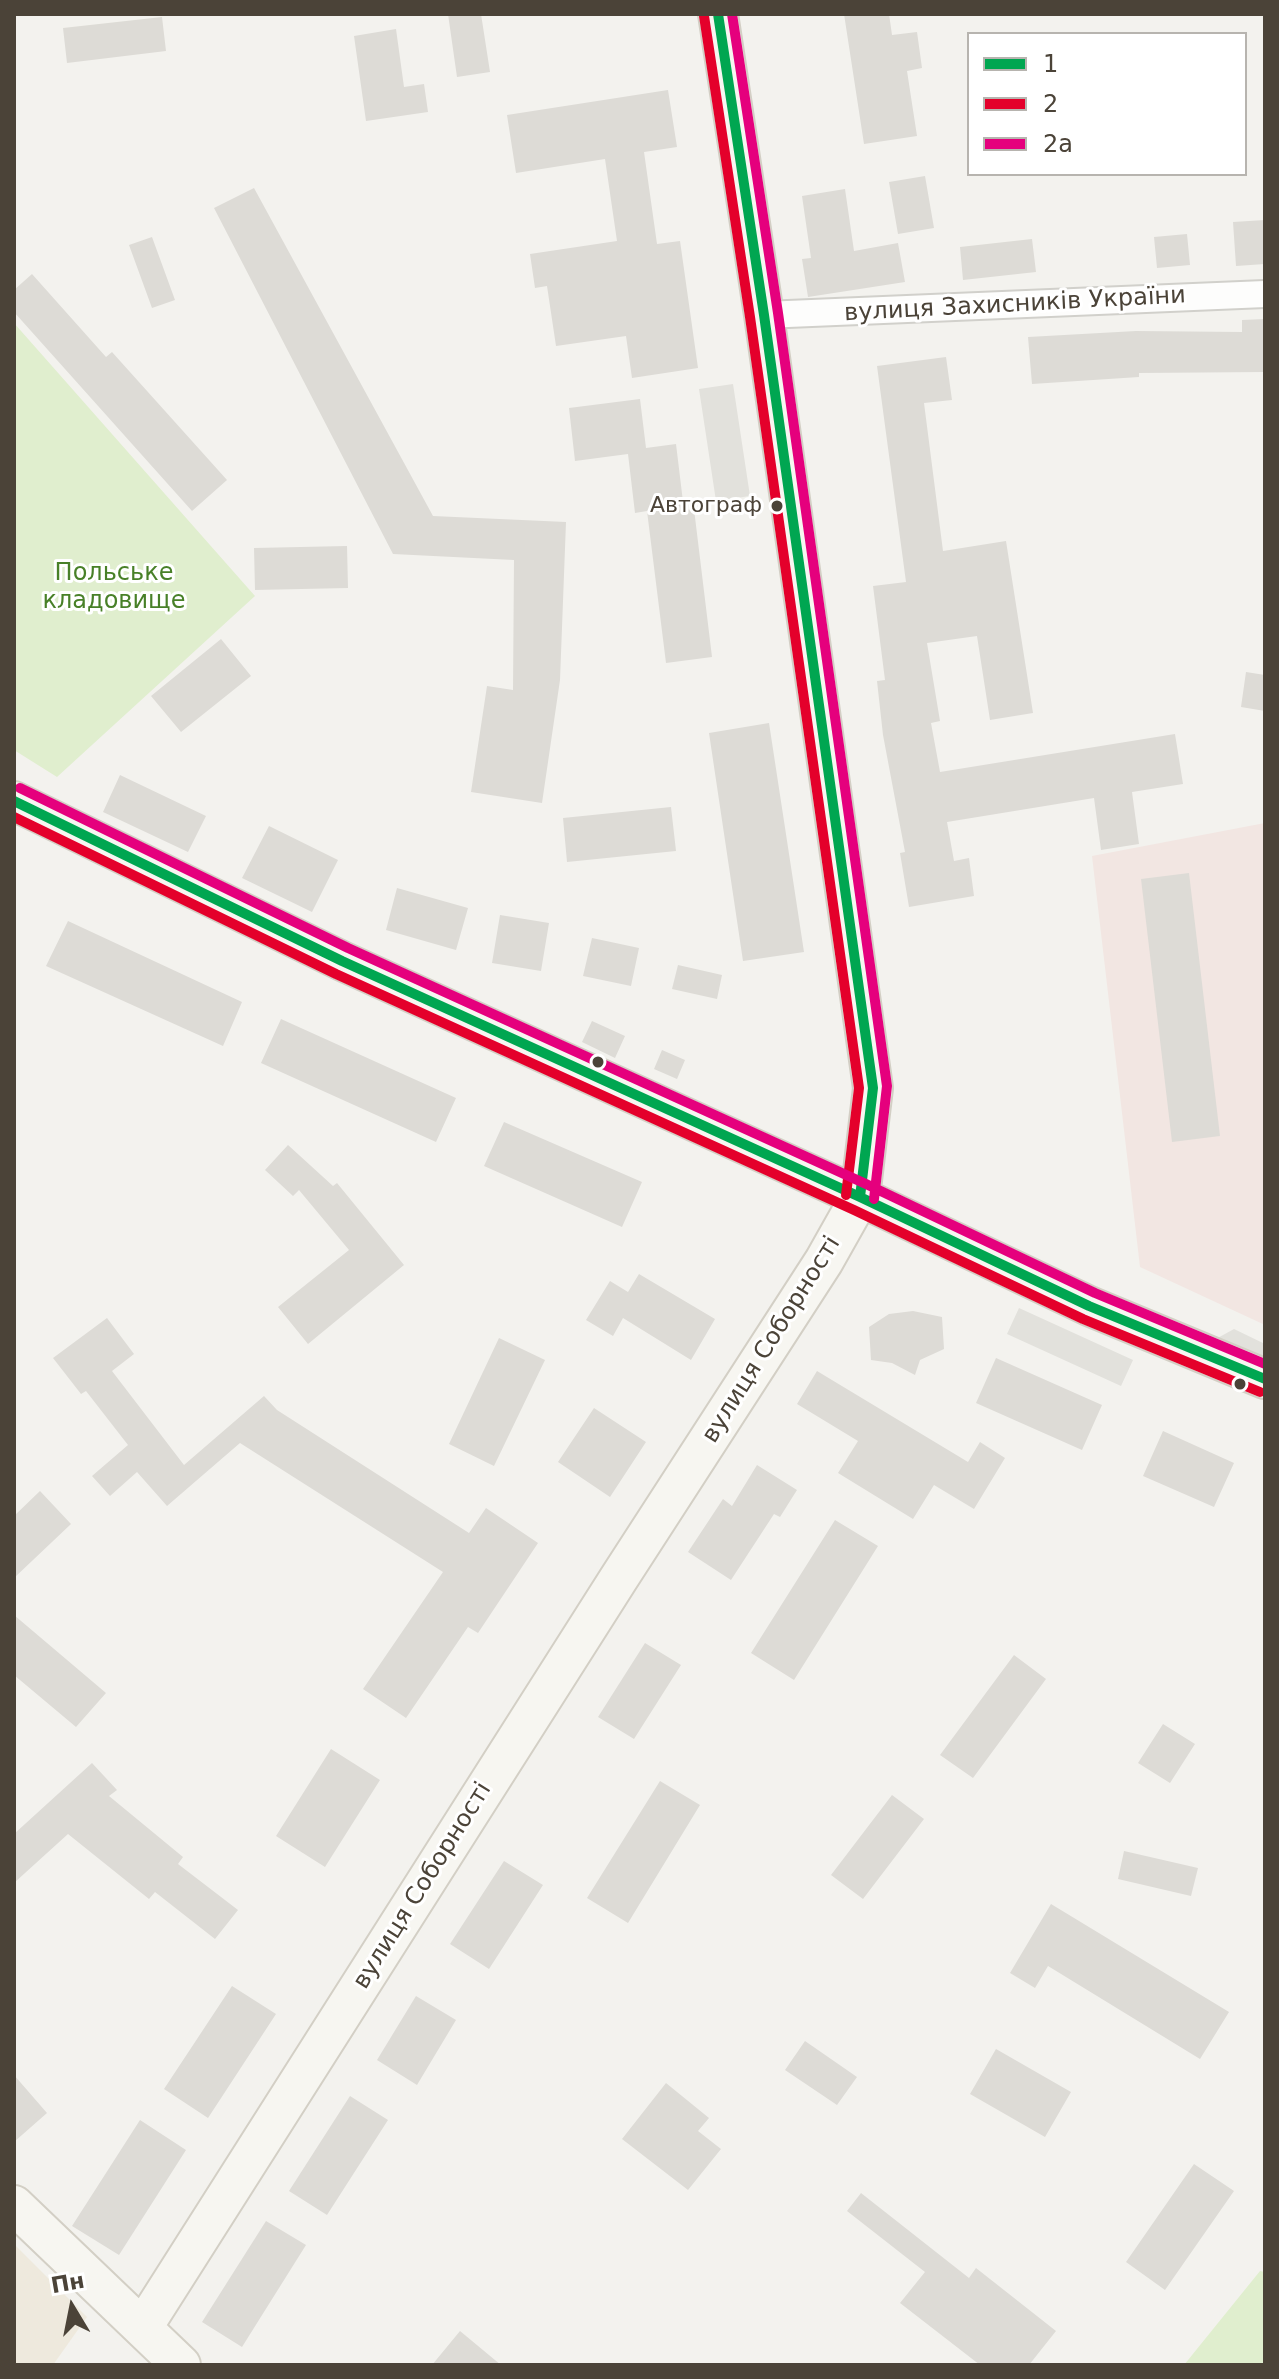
<!DOCTYPE html>
<html>
<head>
<meta charset="utf-8">
<style>
	body { margin:0 }
	#map { position:relative; width:1279px; height:2379px; overflow:hidden; background:#f3f2ee; font-family:"DejaVu Sans",sans-serif }
	canvas { display:block }
	.frame { position:absolute; inset:0; border:16px solid #4b4338; pointer-events:none }
	.legend { position:absolute; left:967px; top:32px; width:280px; height:144px; box-sizing:border-box; background:#fff; border:2px solid #b7b4af; margin:0; padding:10px 14px; list-style:none; font-size:24px; color:#4b4338 }
	.legend li { display:flex; align-items:center; gap:16px; height:40px }
	.legend b { width:40px; border:2px solid #b7b4af }
	.north { position:absolute; left:32px; top:2267px; width:80px; height:80px; -webkit-text-stroke:6px #fff; paint-order:stroke; rotate:350deg; font-size:22px; font-weight:700; line-height:32px; text-align:center; color:#4b4338 }
	.north::after { content:''; display:block; margin:auto; width:28px; height:36px; background:#4b4338; clip-path:polygon(50% 0,100% 100%,50% 72%,0 100%) }
</style>
</head>
<body>
<div id="map">
<canvas width="1279" height="2379"></canvas>
<div class="frame"></div>
<ul class="legend">
<li><b style="height:10px;background:#00a651"></b>1</li>
<li><b style="height:10px;background:#e4002b"></b>2</li>
<li><b style="height:10px;background:#e5007d"></b>2а</li>
</ul>
<div class="north">Пн</div>
</div>
<script>
const ctx = document.querySelector('canvas').getContext('2d');
ctx.lineJoin = 'round';
function fillPath(path, color) { ctx.fillStyle = color; ctx.fill(path, 'evenodd'); }
const shape = rows => new Path2D(rows.map(r => 'M' + r).join(''));
function strokePath(path, color, width, dash) { ctx.strokeStyle = color; ctx.lineWidth = width; ctx.lineCap = dash ? 'butt' : 'round'; ctx.setLineDash(dash || []); ctx.stroke(path); }
function write(font, color, halo, rows, align = 'center') {
  ctx.font = font + ' "DejaVu Sans",sans-serif'; ctx.lineWidth = 6; ctx.setLineDash([]); ctx.textBaseline = 'middle'; ctx.strokeStyle = halo; ctx.fillStyle = color; for (const [text, x, y, turn = 0] of rows) {
    ctx.save(); ctx.translate(x, y); ctx.rotate((+turn || 0) * Math.PI / 180); ctx.textAlign = isNaN(turn) ? turn : align; if (halo) ctx.strokeText(text, 0, 0); ctx.fillText(text, 0, 0); ctx.restore();
  }
}
fillPath(shape([
	[14,2244,87,2317,53,2365,14,2365]
]), '#eee9dd');
fillPath(shape([
	[1265,823,1265,1325,1140,1267,1092,856]
]), '#f2e6e2');
fillPath(shape([
	[14,323,255,596,57,777,14,750],
	[1260,2271,1265,2272,1265,2365,1184,2365]
]), '#e0eece');
fillPath(shape([
	[733,384,750,496,716,501,699,389],
	[1019,1308,1133,1360,1121,1386,1007,1334],
	[1234,1329,1265,1344,1265,1364,1214,1340]
]), '#e2e1dc');
fillPath(shape([
	[448,14,481,14,490,72,457,77],
	[844,14,889,14,892,35,917,32,922,68,907,71,917,136,864,144],
	[162,17,166,51,67,63,63,28],
	[396,29,404,87,424,84,428,112,366,121,354,36],
	[668,90,677,147,644,152,657,244,680,241,698,368,632,378,626,336,556,346,547,286,535,288,530,254,617,241,605,159,516,173,507,115],
	[925,176,934,228,898,234,889,182],
	[254,188,433,516,566,522,560,680,542,803,471,792,487,686,513,690,514,560,393,554,214,208],
	[845,189,854,251,898,243,905,282,808,297,802,259,811,258,802,196],
	[1265,220,1265,264,1236,266,1233,222],
	[1187,234,1190,265,1157,268,1154,237],
	[152,237,175,300,152,308,129,245],
	[1032,239,1036,272,963,280,960,247],
	[32,274,106,357,112,352,227,480,192,511,14,312,14,290],
	[1265,319,1265,372,1139,373,1139,377,1032,384,1028,337,1136,331,1242,332,1242,320],
	[946,357,952,400,924,403,943,551,1006,541,1033,713,990,720,977,636,927,643,940,721,931,723,940,772,1175,734,1183,784,1132,792,1139,844,1101,850,1094,798,947,822,954,861,969,858,974,896,909,907,900,853,905,852,883,735,877,681,885,680,873,586,906,582,877,366],
	[640,399,646,448,676,444,684,510,694,509,712,657,666,663,647,511,635,513,628,454,575,461,569,408],
	[347,546,348,588,255,590,254,548],
	[221,639,251,676,181,732,151,696],
	[1246,672,1265,675,1265,711,1241,707],
	[769,723,804,952,743,961,709,733],
	[120,775,206,816,188,852,103,812],
	[671,807,676,851,567,862,563,818],
	[269,826,338,860,312,912,242,878],
	[1189,873,1220,1136,1172,1142,1141,879],
	[397,888,468,908,456,950,386,930],
	[500,915,549,923,541,971,492,963],
	[68,921,242,1002,223,1046,46,966],
	[592,938,639,948,631,986,583,976],
	[678,965,722,975,717,999,672,989],
	[281,1019,456,1098,436,1142,261,1063],
	[592,1021,625,1036,615,1058,582,1042],
	[662,1050,685,1060,677,1079,654,1069],
	[504,1122,642,1182,622,1227,484,1166],
	[288,1145,333,1186,337,1183,404,1265,308,1344,278,1307,349,1250,299,1190,293,1196,265,1170],
	[639,1274,715,1319,691,1360,623,1318,613,1336,586,1320,610,1281,628,1292],
	[913,1311,942,1317,944,1349,920,1360,915,1375,892,1363,871,1360,869,1327,889,1314],
	[107,1318,134,1354,112,1371,184,1465,264,1396,277,1410,469,1533,486,1508,538,1543,478,1633,468,1627,406,1718,363,1689,443,1572,240,1443,167,1506,137,1472,110,1496,92,1476,128,1445,86,1391,81,1394,53,1358],
	[499,1338,545,1360,494,1466,449,1444],
	[996,1358,1102,1405,1082,1450,976,1403],
	[817,1371,968,1462,980,1442,1005,1458,974,1509,934,1485,913,1519,838,1473,858,1441,797,1404],
	[594,1408,646,1442,610,1497,558,1462],
	[1163,1431,1234,1463,1214,1507,1143,1476],
	[757,1465,797,1490,780,1517,774,1514,731,1580,688,1552,723,1499,732,1506],
	[40,1491,71,1524,14,1578,14,1516],
	[835,1520,878,1546,794,1680,751,1653],
	[14,1615,106,1693,76,1727,14,1675],
	[645,1643,681,1665,634,1739,598,1717],
	[1014,1655,1046,1679,973,1778,940,1755],
	[1163,1724,1195,1744,1170,1783,1138,1763],
	[331,1749,380,1780,325,1867,276,1836],
	[92,1763,117,1790,109,1796,183,1857,178,1864,238,1910,215,1939,155,1892,149,1899,68,1834,14,1883,14,1834],
	[660,1781,700,1805,628,1923,587,1898],
	[892,1795,924,1819,863,1899,831,1875],
	[1124,1851,1198,1868,1191,1896,1118,1879],
	[504,1861,543,1885,489,1969,450,1944],
	[1051,1904,1229,2012,1200,2059,1048,1966,1035,1988,1010,1973],
	[232,1986,276,2014,208,2118,164,2089],
	[416,1996,456,2020,417,2085,377,2060],
	[805,2041,857,2077,837,2105,785,2070],
	[996,2049,1071,2092,1045,2137,970,2094],
	[14,2075,47,2113,14,2142],
	[666,2083,709,2118,698,2131,721,2149,688,2190,622,2139],
	[350,2096,388,2120,327,2215,289,2191],
	[140,2120,186,2150,119,2255,72,2226],
	[1194,2164,1234,2191,1165,2290,1126,2262],
	[861,2193,969,2278,976,2268,1056,2331,1029,2365,980,2365,900,2303,925,2272,847,2211],
	[266,2221,306,2245,242,2347,202,2322],
	[460,2331,501,2365,432,2365]
]), '#dddbd6');
const street = shape([
	[764,315,1265,294]
]);
const secondary = shape([
	[14,801,342,961,860,1197,1089,1306,1265,1379],
	[14,2205,181,2365],
	[143,2327,619,1578,824,1261,860,1197,873,1088,764,315,718,14]
]);
strokePath(street, '#d1d0cb', 30);
strokePath(secondary, '#d3cfc5', 42);
strokePath(street, '#fdfdfc', 26);
strokePath(secondary, '#f7f6f1', 38);
strokePath(shape([
	[718,14,764,315,873,1088,860,1197],
	[14,801,342,961,860,1197,1089,1306,1265,1379]
]), '#00a651', 10);
strokePath(shape([
	[704,16,750,317,859,1088,846,1195],
	[14,817,336,974,854,1210,1083,1319,1260,1392]
]), '#e4002b', 10);
strokePath(shape([
	[732,14,778,313,887,1086,874,1199],
	[20,788,348,948,866,1184,1095,1293,1265,1364]
]), '#e5007d', 10);
for (const [x, y, r, color] of [
	[777,506,7,"#4b4338"],
	[598,1062,7,"#4b4338"],
	[1240,1384,7,"#4b4338"]
]) { const dot = new Path2D(); dot.arc(x, y, r, 0, 2 * Math.PI); ctx.fillStyle = color; ctx.fill(dot); strokePath(dot, '#fff', 3); }
write('22px', '#4b4338', '#fff', [
	["Автограф",762,506]
], 'right');
write('24px', '#4b4338', '#fff', [
	["вулиця Захисників України",1015,305,-3],
	["вулиця Соборності",772,1340,-58],
	["вулиця Соборності",423,1886,-58]
]);
write('24px', '#488028', '#fff', [
	["Польське",114,574],
	["кладовище",114,602]
]);
</script>
</body>
</html>
